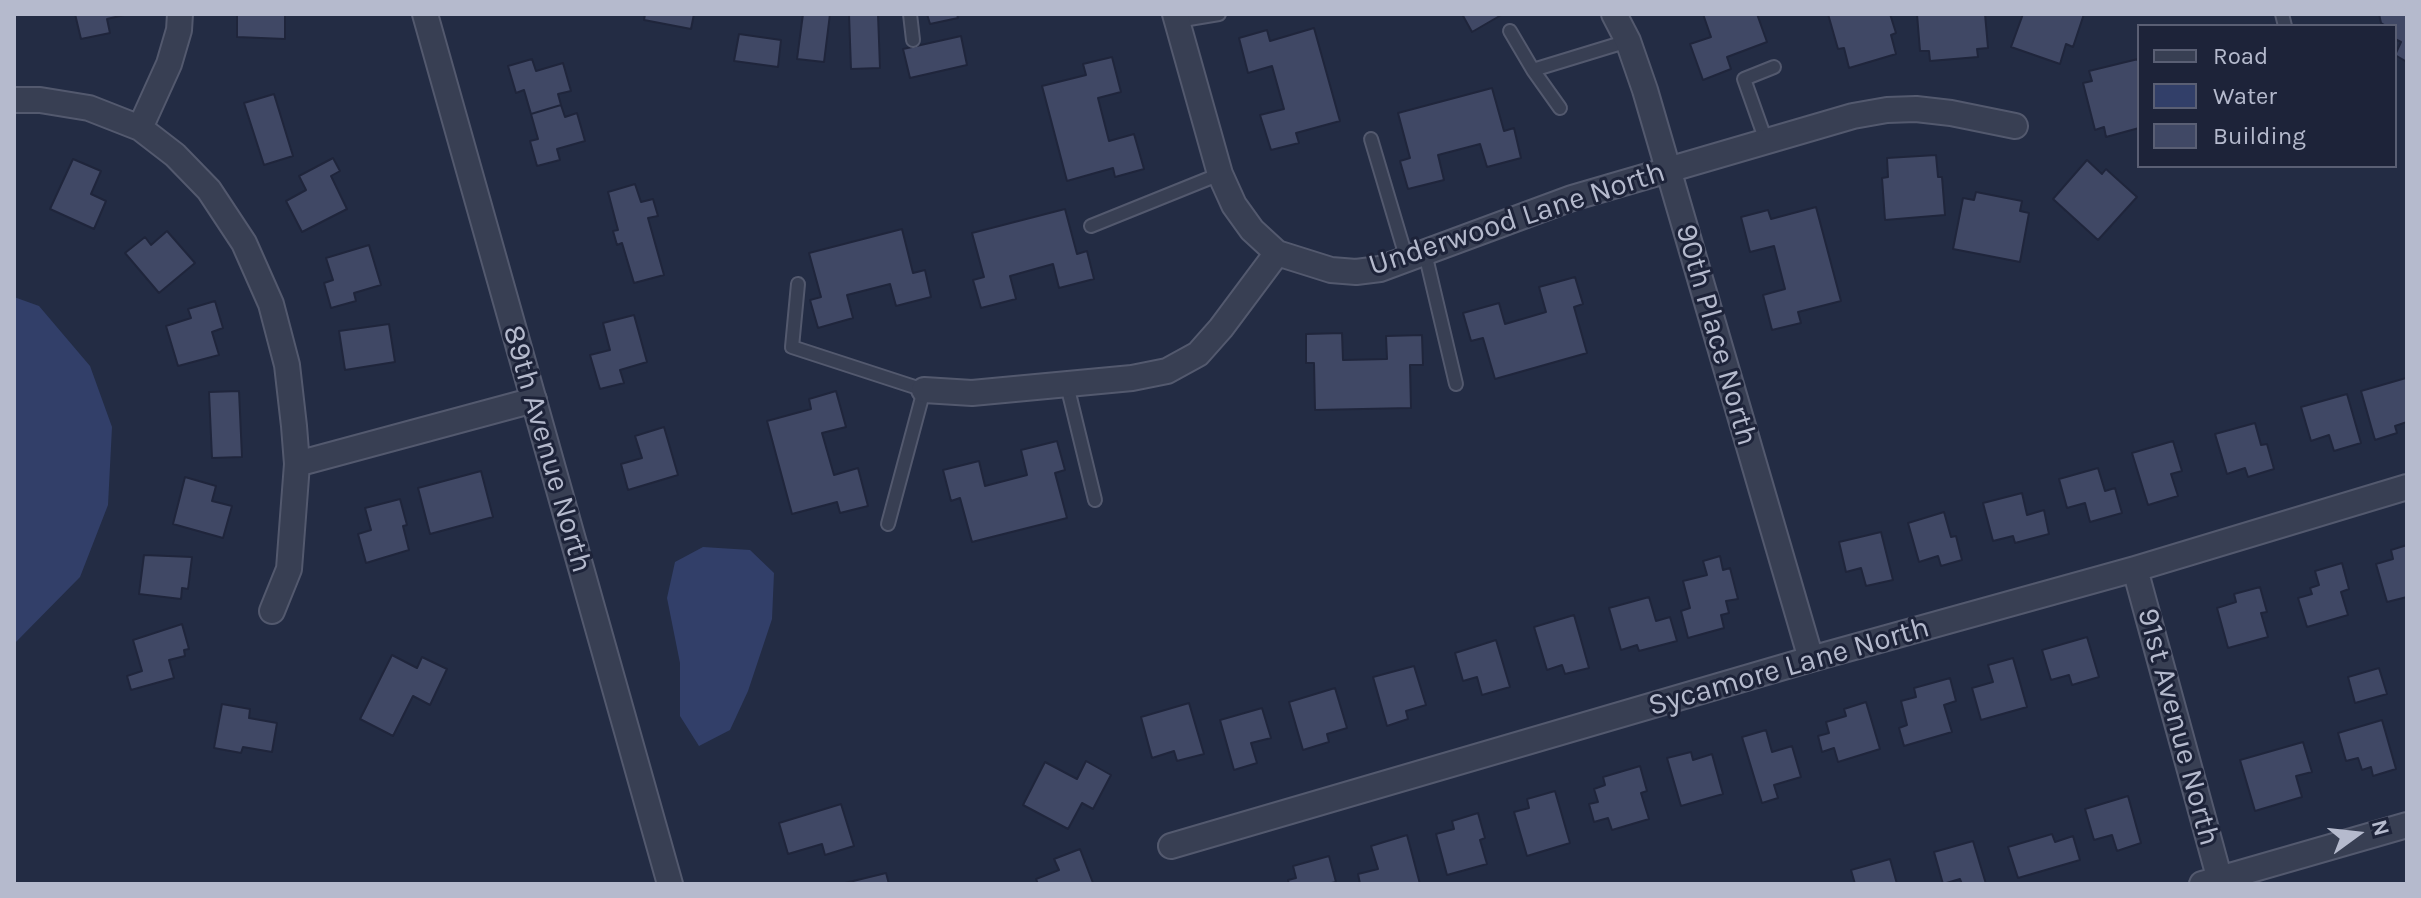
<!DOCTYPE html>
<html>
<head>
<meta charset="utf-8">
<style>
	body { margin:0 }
	#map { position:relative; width:2421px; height:898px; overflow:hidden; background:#232c44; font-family:Karla,sans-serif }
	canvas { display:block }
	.frame { position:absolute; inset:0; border:16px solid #b5bacd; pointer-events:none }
	.legend { position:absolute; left:2137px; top:24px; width:260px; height:144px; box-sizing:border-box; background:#1d2339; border:2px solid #5a5f74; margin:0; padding:10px 14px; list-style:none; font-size:24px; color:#b5bacd }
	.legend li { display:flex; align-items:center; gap:16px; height:40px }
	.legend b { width:40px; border:2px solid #5a5f74 }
	.north { position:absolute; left:2317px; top:794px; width:80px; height:80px; -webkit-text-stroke:6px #1d2339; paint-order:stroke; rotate:75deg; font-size:22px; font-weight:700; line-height:32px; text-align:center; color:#b5bacd }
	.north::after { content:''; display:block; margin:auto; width:28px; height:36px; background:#b5bacd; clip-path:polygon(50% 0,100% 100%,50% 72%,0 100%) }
</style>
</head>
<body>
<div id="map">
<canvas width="2421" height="898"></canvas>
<div class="frame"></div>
<ul class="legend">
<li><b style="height:10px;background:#383f53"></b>Road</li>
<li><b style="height:22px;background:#323f69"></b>Water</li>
<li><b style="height:22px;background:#404865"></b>Building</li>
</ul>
<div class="north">N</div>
</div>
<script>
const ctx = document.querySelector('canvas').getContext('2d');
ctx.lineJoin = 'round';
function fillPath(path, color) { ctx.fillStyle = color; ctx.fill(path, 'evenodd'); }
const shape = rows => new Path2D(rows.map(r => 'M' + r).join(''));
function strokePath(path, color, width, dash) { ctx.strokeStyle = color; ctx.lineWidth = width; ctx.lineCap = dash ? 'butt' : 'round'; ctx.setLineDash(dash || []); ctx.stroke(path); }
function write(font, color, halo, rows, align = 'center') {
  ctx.font = font + ' Karla,sans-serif'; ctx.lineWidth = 6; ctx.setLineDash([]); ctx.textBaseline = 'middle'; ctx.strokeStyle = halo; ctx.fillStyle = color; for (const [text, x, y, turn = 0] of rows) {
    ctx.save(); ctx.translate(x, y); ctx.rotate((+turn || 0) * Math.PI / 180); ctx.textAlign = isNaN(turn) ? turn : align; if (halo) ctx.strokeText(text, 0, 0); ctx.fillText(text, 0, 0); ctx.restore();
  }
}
fillPath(shape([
	[14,297,39,306,90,366,112,427,108,505,80,577,14,644],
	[703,547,750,550,774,573,772,619,748,691,730,730,699,746,680,716,680,663,667,598,675,562]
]), '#323f69');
const building = shape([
	[75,14,128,14,107,19,110,33,81,39,75,14],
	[237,14,285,14,285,39,237,37,237,14],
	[645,14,694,14,691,29,644,20,645,14],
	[803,14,830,14,824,62,797,59,803,14],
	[849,14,878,14,880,68,851,69,849,14],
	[927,14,957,14,958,18,930,24,927,14],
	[1462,14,1503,14,1472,32,1462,14],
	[1703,14,1757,14,1767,42,1727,57,1731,69,1703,80,1690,44,1711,37,1703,14],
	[1828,14,1890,14,1896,33,1891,35,1896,54,1849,68,1844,48,1838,49,1828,14],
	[1917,14,1985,14,1988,48,1977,49,1978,57,1930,61,1929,51,1920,51,1917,14],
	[2023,14,2084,14,2073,47,2066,44,2060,64,2011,47,2023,14],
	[2379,14,2407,14,2407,62,2395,55,2401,42,2395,39,2395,26,2386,26,2381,23,2379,14],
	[1314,28,1340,121,1296,133,1299,143,1271,150,1260,115,1284,109,1272,66,1248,73,1239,38,1267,30,1270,41,1314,28],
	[739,34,781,40,778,67,734,61,739,34],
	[961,36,967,65,910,78,903,49,961,36],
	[1112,57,1121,92,1098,98,1109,141,1134,134,1144,169,1115,177,1113,168,1067,181,1042,86,1086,75,1083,64,1112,57],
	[532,59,536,71,563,63,571,91,558,94,561,105,531,114,524,90,516,93,508,66,532,59],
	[2138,59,2139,128,2106,137,2104,127,2095,130,2083,83,2092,81,2089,71,2138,59],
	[1492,88,1504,131,1514,128,1521,158,1487,167,1480,144,1438,155,1444,180,1408,189,1400,161,1410,158,1398,113,1492,88],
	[274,94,293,156,264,165,244,103,274,94],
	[561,105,565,117,577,113,585,141,557,149,560,160,537,166,530,141,538,139,531,114,561,105],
	[1936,155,1938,177,1942,177,1945,215,1885,220,1882,178,1888,177,1887,158,1936,155],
	[333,158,340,171,331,176,347,209,302,232,286,201,306,190,299,176,333,158],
	[73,159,101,171,91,194,106,201,94,229,50,209,73,159],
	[2087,160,2102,174,2106,169,2137,197,2098,240,2053,199,2087,160],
	[635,184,641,202,653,199,658,216,648,218,664,275,634,283,622,243,617,245,613,231,618,230,608,192,635,184],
	[1976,192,2022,201,2020,211,2029,213,2020,262,1953,249,1963,198,1974,200,1976,192],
	[1816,207,1841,301,1798,312,1801,323,1772,330,1763,295,1785,289,1774,246,1750,252,1741,217,1768,210,1771,219,1816,207],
	[1065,209,1077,254,1087,251,1094,279,1059,288,1053,264,1010,276,1016,299,981,308,973,280,984,277,972,233,1065,209],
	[902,229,913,273,925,270,931,297,896,306,890,284,847,295,853,318,818,328,810,300,821,297,809,253,902,229],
	[167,231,195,263,159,293,125,253,145,237,151,245,167,231],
	[369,245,381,285,354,293,356,301,331,308,324,283,333,280,326,258,369,245],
	[1575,277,1583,304,1574,307,1587,353,1495,379,1483,338,1471,341,1463,313,1499,303,1505,324,1546,312,1539,287,1575,277],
	[215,301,223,328,212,332,219,355,178,366,166,326,191,318,188,309,215,301],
	[634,315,647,362,620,370,624,383,600,389,590,355,610,350,603,323,634,315],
	[389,324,395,362,345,370,339,331,389,324],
	[1342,333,1343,360,1387,359,1386,336,1422,335,1423,365,1410,365,1411,408,1315,410,1314,363,1306,363,1306,334,1342,333],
	[2406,378,2407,422,2395,426,2397,433,2375,440,2361,391,2406,378],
	[239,391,242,457,212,458,209,392,239,391],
	[836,391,846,427,822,433,834,475,858,468,868,506,840,513,837,502,792,514,767,421,811,409,809,399,836,391],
	[2347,394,2361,443,2334,451,2329,435,2311,441,2301,407,2347,394],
	[2255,423,2261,445,2267,444,2274,469,2248,477,2245,468,2227,474,2215,434,2255,423],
	[664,427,678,475,628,490,621,464,642,458,635,436,664,427],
	[1057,441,1065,470,1055,473,1067,518,972,542,960,498,951,501,943,470,979,461,985,486,1027,475,1021,450,1057,441],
	[2173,441,2182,471,2171,474,2178,496,2148,505,2132,453,2173,441],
	[2098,468,2105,491,2115,488,2122,513,2090,522,2085,503,2067,508,2059,479,2098,468],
	[481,471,493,517,430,534,418,488,481,471],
	[185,477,216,486,212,501,232,506,223,538,173,524,185,477],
	[2022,493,2027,515,2044,510,2049,534,2015,543,2013,536,1993,541,1983,503,2022,493],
	[400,499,407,525,403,526,409,550,366,563,358,534,371,530,365,508,400,499],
	[1944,512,1951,537,1956,536,1962,560,1941,566,1938,556,1919,562,1908,523,1944,512],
	[1881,532,1893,580,1866,586,1861,568,1846,572,1839,542,1881,532],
	[2407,545,2407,597,2387,602,2376,564,2393,559,2391,550,2407,545],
	[144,555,192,557,188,589,182,588,181,599,139,594,144,555],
	[1720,556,1723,570,1730,568,1738,599,1726,601,1729,613,1721,615,1724,628,1688,638,1681,611,1690,608,1683,581,1707,575,1703,561,1720,556],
	[2342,563,2349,589,2341,592,2348,615,2307,627,2298,598,2312,594,2310,588,2319,585,2315,571,2342,563],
	[2260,587,2267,612,2261,613,2268,637,2228,648,2217,608,2236,602,2234,594,2260,587],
	[1649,597,1656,621,1670,617,1677,641,1639,651,1637,645,1621,650,1609,608,1649,597],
	[1574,615,1589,668,1565,674,1562,665,1547,670,1534,627,1574,615],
	[182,624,189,649,184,650,185,656,169,660,174,678,131,690,127,676,142,671,133,640,182,624],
	[2087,637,2099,677,2072,685,2069,675,2051,680,2042,650,2087,637],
	[1496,640,1510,687,1482,695,1477,677,1463,681,1455,653,1496,640],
	[392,655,417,668,422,657,447,669,430,705,413,696,393,736,360,719,392,655],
	[2013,658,2027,707,1981,720,1972,688,1993,682,1988,665,2013,658],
	[1414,666,1426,705,1406,711,1408,719,1387,726,1373,677,1414,666],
	[2379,668,2387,694,2355,703,2348,677,2379,668],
	[1950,678,1956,701,1944,705,1952,732,1904,746,1899,728,1907,725,1901,701,1916,697,1914,688,1950,678],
	[1335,688,1347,728,1327,734,1329,742,1303,750,1289,702,1335,688],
	[1866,702,1880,749,1838,762,1834,748,1822,752,1818,736,1829,733,1826,722,1846,716,1844,709,1866,702],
	[1189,703,1204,754,1177,761,1174,751,1152,758,1141,717,1189,703],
	[222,704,250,709,249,718,277,723,272,752,243,747,241,753,214,748,222,704],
	[1262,708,1271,738,1251,743,1257,763,1234,770,1220,720,1262,708],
	[2382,720,2396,769,2373,776,2371,767,2362,770,2358,758,2346,761,2338,733,2382,720],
	[1766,730,1772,752,1792,746,1801,777,1774,785,1778,798,1762,803,1742,737,1766,730],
	[2303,742,2312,772,2296,776,2302,797,2255,811,2240,760,2303,742],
	[1691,752,1693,760,1712,754,1723,794,1681,806,1667,758,1691,752],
	[1086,761,1111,775,1093,809,1082,803,1068,829,1023,805,1045,762,1077,779,1086,761],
	[1640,766,1647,791,1641,793,1649,819,1612,830,1608,818,1594,822,1589,804,1598,802,1594,789,1605,785,1603,777,1640,766],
	[1555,791,1570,843,1527,856,1514,812,1529,808,1527,799,1555,791],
	[2128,796,2141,843,2117,851,2112,835,2094,840,2085,809,2128,796],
	[841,804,854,846,825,855,822,844,788,854,779,823,841,804],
	[1478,813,1485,838,1480,840,1487,864,1447,875,1436,834,1454,829,1452,821,1478,813],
	[2052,834,2055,842,2073,836,2080,860,2018,878,2008,847,2052,834],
	[1407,835,1420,884,1360,884,1358,874,1378,869,1371,846,1407,835],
	[1973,841,1986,884,1962,884,1960,879,1943,884,1934,852,1973,841],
	[1080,849,1093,883,1038,884,1036,879,1059,870,1054,859,1080,849],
	[1329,856,1336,882,1327,884,1289,884,1288,880,1296,878,1293,866,1329,856],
	[1890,859,1897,884,1855,884,1851,870,1890,859],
	[886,873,889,884,841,884,886,873]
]);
fillPath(building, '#404865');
strokePath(building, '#1f253b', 2);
const service = shape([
	[910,14,913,40],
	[2282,14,2285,26],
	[1177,21,1219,14],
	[1510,31,1533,70],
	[1560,108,1533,70,1628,41],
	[1371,139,1407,260],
	[1766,141,1744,79,1774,67],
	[1091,226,1220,174],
	[1425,253,1456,384],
	[798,284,792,347,924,390,888,524],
	[1067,385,1095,500]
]);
const minor = shape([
	[1175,14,1220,174,1234,205,1252,230,1277,253,1331,270,1356,272,1380,269,1572,198,1853,116,1887,110,1916,109,1951,113,2015,126],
	[1614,14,1628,41,1645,90,1811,659],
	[14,100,40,100,89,108,140,128,175,155,209,190,244,243,271,304,287,365,294,426,297,464,289,569,272,611],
	[140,128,169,64,179,30,180,14],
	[924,390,972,393,1132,378,1167,371,1198,354,1221,328,1277,253],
	[297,464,534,400],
	[2135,569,2221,884],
	[1171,846,1811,659,2135,569,2407,487],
	[2202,884,2407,825]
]);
const tertiary = shape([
	[425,14,670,884]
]);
strokePath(service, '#53596e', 16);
strokePath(minor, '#53596e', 28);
strokePath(tertiary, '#53596e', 28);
strokePath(service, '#383f53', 12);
strokePath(minor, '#383f53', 24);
strokePath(tertiary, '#383f53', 24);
write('30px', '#b5bacd', '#1d2339', [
	["Underwood Lane North",1517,219,-18],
	["90th Place North",1716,335,74],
	["89th Avenue North",547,449,74],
	["Sycamore Lane North",1789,667,-16],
	["91st Avenue North",2178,727,75]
]);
</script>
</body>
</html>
